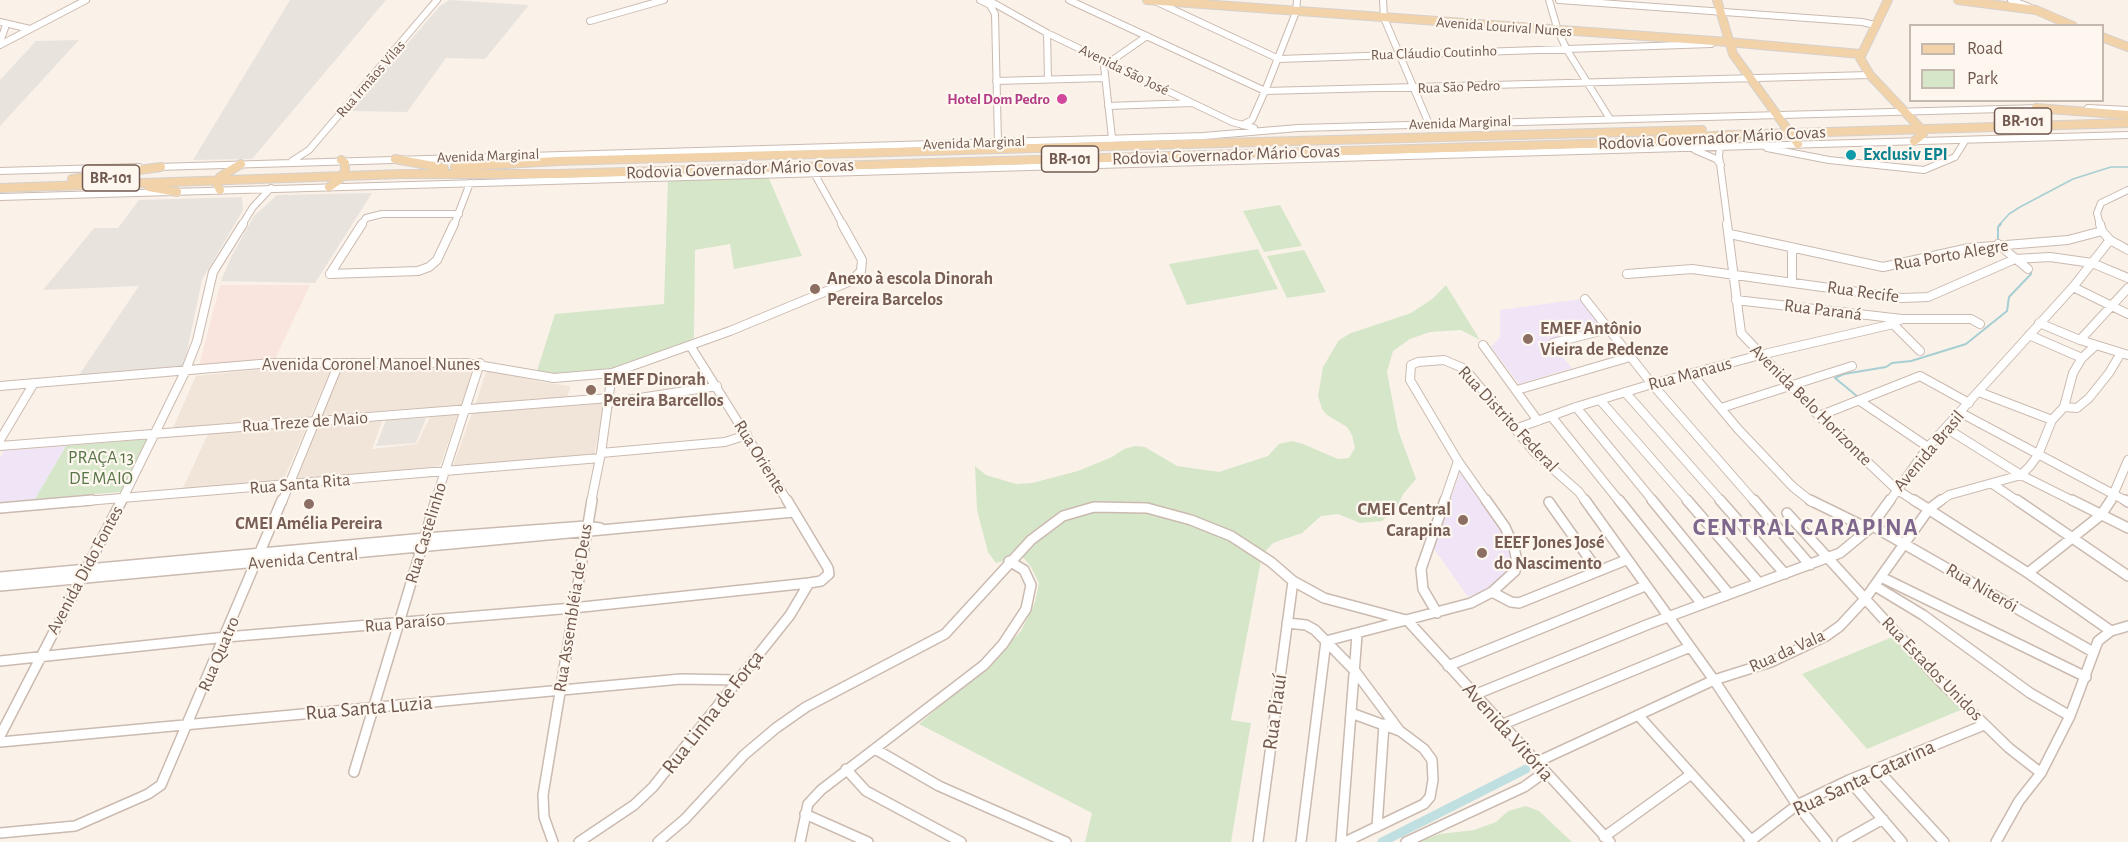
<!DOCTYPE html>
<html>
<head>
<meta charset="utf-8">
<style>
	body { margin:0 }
	#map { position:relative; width:2128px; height:842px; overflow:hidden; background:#faf2e9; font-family:"Alegreya Sans",sans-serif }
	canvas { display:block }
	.legend { position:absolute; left:1909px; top:24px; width:195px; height:78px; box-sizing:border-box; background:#fdf7ef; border:2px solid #c5b8af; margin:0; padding:8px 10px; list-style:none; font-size:18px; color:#71594f }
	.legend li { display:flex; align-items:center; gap:12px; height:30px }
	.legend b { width:30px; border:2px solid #c5b8af }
</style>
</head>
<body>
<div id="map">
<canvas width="2128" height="842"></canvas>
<ul class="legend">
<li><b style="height:8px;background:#f1d2a9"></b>Road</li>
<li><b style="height:16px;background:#d6e6c9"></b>Park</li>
</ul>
</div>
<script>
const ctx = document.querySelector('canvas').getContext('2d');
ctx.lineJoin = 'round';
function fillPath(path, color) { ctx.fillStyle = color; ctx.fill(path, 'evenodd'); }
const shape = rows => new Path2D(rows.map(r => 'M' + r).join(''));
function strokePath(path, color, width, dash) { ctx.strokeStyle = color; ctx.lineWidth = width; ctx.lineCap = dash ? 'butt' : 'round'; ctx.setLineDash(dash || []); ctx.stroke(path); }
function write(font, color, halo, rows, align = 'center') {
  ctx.font = font + ' "Alegreya Sans",sans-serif'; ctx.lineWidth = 4.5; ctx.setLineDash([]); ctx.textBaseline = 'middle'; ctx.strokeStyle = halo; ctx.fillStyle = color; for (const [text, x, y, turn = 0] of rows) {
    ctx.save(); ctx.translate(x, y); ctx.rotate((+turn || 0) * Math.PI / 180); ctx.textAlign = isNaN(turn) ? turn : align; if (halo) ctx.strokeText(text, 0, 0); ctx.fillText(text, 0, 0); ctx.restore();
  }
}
fillPath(shape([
	[332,367,310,417,173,428,196,376,274,368],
	[476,368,461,405,322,415,342,369],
	[487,369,541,382,570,386,567,400,475,406],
	[604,403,594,456,453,466,472,413],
	[458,414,440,466,296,481,318,425,382,421,372,449,417,444,430,417],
	[307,426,282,483,182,490,208,434]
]), '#f1e4d8');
fillPath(shape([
	[220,285,310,285,275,359,199,366]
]), '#f9e4de');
fillPath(shape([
	[290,0,386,0,252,159,193,160],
	[449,0,529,5,485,59,446,58,407,112,349,111,440,6],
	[79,40,0,126,0,80,36,41],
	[372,193,315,283,221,281,231,257,254,216,277,195],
	[242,197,243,210,202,280,184,366,79,375,139,286,43,290,94,228,118,228,139,200],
	[426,418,416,443,376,446,386,420]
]), '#e9e3de');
fillPath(shape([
	[1582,299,1603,327,1549,341,1572,368,1519,384,1491,347,1500,337,1500,310],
	[66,446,35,499,0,503,0,458,4,451],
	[1460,473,1490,511,1509,542,1513,569,1483,591,1468,597,1432,546]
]), '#efe5f6');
fillPath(shape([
	[768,176,802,256,734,269,730,244,695,250,694,338,662,354,613,369,564,375,537,371,555,314,664,304,668,178],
	[1280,205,1302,246,1264,252,1243,211],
	[1258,249,1278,289,1187,305,1169,264],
	[1304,250,1326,292,1287,298,1267,256],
	[1446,285,1480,340,1461,330,1430,332,1410,339,1393,351,1387,372,1398,430,1416,479,1404,493,1396,508,1382,521,1360,523,1338,514,1321,516,1302,533,1273,543,1262,555,1231,720,1251,723,1231,842,1085,842,1092,813,919,724,986,666,1021,631,1035,602,1039,583,1031,567,1022,556,996,563,988,552,977,510,975,466,986,475,1016,484,1032,483,1078,471,1112,457,1124,449,1135,446,1145,447,1177,466,1219,472,1268,456,1279,444,1292,441,1303,444,1338,459,1349,458,1355,448,1352,435,1347,427,1327,415,1322,409,1318,396,1323,367,1339,340,1351,333,1411,313,1432,299],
	[147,439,121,492,35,499,66,446],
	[1895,636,1963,709,1867,749,1802,674],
	[1526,806,1539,811,1572,842,1418,842,1440,834,1474,830,1496,822,1508,811]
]), '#d6e6c9');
strokePath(shape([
	[1999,225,2009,214,2020,207,2073,179,2111,167,2128,167]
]), '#a7ced2', 1.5);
strokePath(shape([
	[1998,242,1998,227,2001,224],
	[1858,397,1835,378,1844,374,1886,367,1892,363,1911,361,1966,344,2007,311,2009,297,2031,274,2030,270]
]), '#a7ced2', 2);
strokePath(shape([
	[1382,842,1526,769]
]), '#bfdfe1', 9);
const minorFar2 = shape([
	[980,0,990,5,995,14,998,142],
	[988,0,1047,33,1232,122,1254,128],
	[1069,0,1265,91,1870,75],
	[1383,0,1384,18,1429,124],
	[1549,0,1558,31,1567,50,1610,119],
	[1559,0,1862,22,1875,25],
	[2011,0,2029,7],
	[1157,2,1279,59,1711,44],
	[590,21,664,0],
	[0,22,30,29],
	[1047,33,1048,79],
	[1,39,5,28],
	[0,45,86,0],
	[996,81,1105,78],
	[1108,106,1192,103],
	[2088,108,2128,110],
	[1242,125,1252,120,1265,91,1296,12,1297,0],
	[1112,138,1104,66,1147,36],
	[1720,147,1719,156,1728,225],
	[1767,148,1829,160,1924,170,1955,157,1965,141],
	[1695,150,1716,159,1721,165],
	[292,161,309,150,437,0],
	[157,167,1203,136,1298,128,2040,108],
	[0,171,139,167],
	[814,173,843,225],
	[0,197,2128,135],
	[242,225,253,207,271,188],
	[361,225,366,218,382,214,459,214],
	[454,225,470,183],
	[2100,225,2097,213,2101,203,2128,190]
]);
const minorFar1 = shape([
	[1727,224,1741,333,1819,416,1896,489,1916,502],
	[1730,234,1883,267,1969,248,2068,240,2102,231],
	[2110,240,2128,250],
	[1998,244,2028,269],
	[1792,248,1792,282],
	[330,274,418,271,429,267,437,260,454,224],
	[330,274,362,224],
	[1627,274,1692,269,1902,298,1928,297,2015,259,2050,257,2092,263,2128,278],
	[2073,287,2128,314],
	[1585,299,1652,384,1755,502],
	[1736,300,1902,319,1971,319,1980,324],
	[2039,323,2080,340,2128,355],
	[1893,324,1920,351],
	[2029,335,2082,358],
	[2080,340,2128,288],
	[1553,343,1608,329],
	[1483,345,1538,421],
	[691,347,788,502],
	[1692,374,1738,429,1793,487,1812,502],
	[0,386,272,363,466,363,554,378,612,373,730,331,851,281,861,271,862,260,842,224],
	[1517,390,1630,357],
	[1625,392,1722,502],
	[1979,392,2052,420],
	[1600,400,1689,502],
	[1860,401,1928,447],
	[608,403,717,386],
	[1576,407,1654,502],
	[2064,407,2077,408,2089,398,2109,373,2121,353],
	[1721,408,1852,366],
	[1961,413,2128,502],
	[1551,416,1620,502],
	[1819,416,1920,376,1969,403],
	[1946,428,2021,475,2075,502],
	[1515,429,1576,407,1652,384,1760,355,1889,325,1902,319],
	[0,440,34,383],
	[0,446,609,398],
	[601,453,725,442,747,435],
	[1994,485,2019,502],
	[74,502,600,458],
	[121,502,185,372,197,341,213,272,243,224],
	[282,502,339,363],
	[435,502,480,363],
	[591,502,601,453,612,373],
	[1444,502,1458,461],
	[1487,502,1458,461,1410,380,1411,365,1418,362,1444,360,1465,369,1535,453,1579,492,1586,502],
	[1889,502,1928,447,2073,287,2110,240,2102,231,2100,224],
	[1939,502,1949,495,2021,475,2030,466,2038,455,2052,420,2064,407,2073,373,2082,358,2096,345],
	[2110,502,2128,460]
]);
const minor = shape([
	[1585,500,1714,680,1797,805,1827,842],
	[1619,500,1702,604],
	[1652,500,1729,594],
	[1687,500,1759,583],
	[1720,500,1785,574],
	[1754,500,1810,565],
	[1810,500,1869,529],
	[1914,500,2028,573,2111,631],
	[2017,500,2128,576],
	[2072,500,2128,528],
	[2125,500,2128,502],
	[1549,502,1598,571],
	[0,508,92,500],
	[1787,513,1941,682,2009,748,2041,773],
	[1871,525,2093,652],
	[2028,573,2101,515,2111,500],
	[0,577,425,538,586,526,600,528],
	[1881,577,2086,677],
	[0,586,794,512],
	[1875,586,1923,615,2030,693,2070,716],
	[1492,592,1511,602,1519,603,1626,560],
	[1437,613,1423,589,1421,569,1445,500],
	[1408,621,1610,842],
	[1287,623,1306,625,1315,630,1355,671,1399,730],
	[0,661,226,637,573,608,809,583],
	[1448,666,1645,586],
	[1474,695,1649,624,1840,553,1869,529,1890,500],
	[1638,715,1751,840],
	[1501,725,1690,647],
	[0,736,122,500],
	[0,742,681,679,738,680],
	[875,749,939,786,1066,842],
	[1537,762,1714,680,1771,662,1826,636,1840,626,1865,599,1929,509,1941,500],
	[846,769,866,791,961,842],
	[1877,769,1944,842],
	[354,772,436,500],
	[1849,780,1902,842],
	[805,814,868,842],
	[1377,827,1384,724],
	[0,833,75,826,148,794,161,785,282,500],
	[1604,837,1690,775],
	[553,842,544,817,543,795,592,500],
	[579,842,634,805,653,787,790,615,809,583,821,581,829,574,828,568,787,500],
	[658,842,685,819,744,755,776,728,806,707,945,634,1031,540,1063,516,1094,507,1147,508,1191,520,1231,536,1271,562,1293,581,1324,598,1406,620],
	[800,842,808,804,821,790,984,665,1003,644,1026,609,1031,585,1024,570,1009,561],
	[1258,842,1293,581],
	[1301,842,1326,641,1471,603,1492,592,1515,571,1517,562,1514,547,1505,527,1486,500],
	[1341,842,1357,635],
	[1345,842,1424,804,1430,797,1433,780,1432,760,1424,749,1400,731,1351,713],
	[1406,842,1524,787,1545,772],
	[1749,842,1797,805,1849,780,1984,725],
	[1842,842,1883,819],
	[1996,842,2019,801,2041,773,2070,716,2098,641,2111,631,2128,626]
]);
const major = shape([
	[1147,0,1728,42,1860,54],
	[1717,0,1733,54,1798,144],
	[1888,0,1860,58,1870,75,1922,130],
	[1958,0,2036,10,2073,26],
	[2102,37,2128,47],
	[2036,108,2128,115],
	[1914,141,1923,134,1922,130],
	[395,159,444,168],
	[455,167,557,161,1702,130],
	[72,179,161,167],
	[149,187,177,192],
	[329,187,339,180,345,171,345,163,341,160],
	[0,188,402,174,557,174,1617,143,1727,135,2128,123],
	[220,190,217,184,220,177,241,164]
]);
strokePath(minorFar2, '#cbbab0', 8);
strokePath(minorFar1, '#cbbab0', 10);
strokePath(minor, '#cbbab0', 12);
strokePath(major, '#d7d1ce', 10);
strokePath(minorFar2, '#fff', 6);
strokePath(minorFar1, '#fff', 8);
strokePath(minor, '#fff', 9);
strokePath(major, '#f1d2a9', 8);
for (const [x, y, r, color] of [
	[1062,99,6,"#d1479c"],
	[1851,155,6,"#0f9aa8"],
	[815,289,6,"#8d6e63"],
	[1528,339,6,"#8d6e63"],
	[591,390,6,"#8d6e63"],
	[309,504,6,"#8d6e63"],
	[1463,520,6,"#8d6e63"],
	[1482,553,6,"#8d6e63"]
]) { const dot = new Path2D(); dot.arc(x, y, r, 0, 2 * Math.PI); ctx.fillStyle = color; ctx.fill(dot); strokePath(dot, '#fdf7ef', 2); }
write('15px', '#71594f', '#fdf7ef', [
	["Avenida Lourival Nunes",1504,27,4],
	["Rua Cláudio Coutinho",1434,53,-2],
	["Avenida São José",1124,70,26],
	["Rua Irmãos Vilas",371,79,-49],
	["Rua São Pedro",1459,87,-2],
	["Avenida Marginal",1460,123,-2],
	["Avenida Marginal",974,143,-2],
	["Avenida Marginal",488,156,-2]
]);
write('bold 15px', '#b23c85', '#fdf7ef', [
	["Hotel Dom Pedro",1050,99]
], 'right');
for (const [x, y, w] of [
	[2023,121,57],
	[1070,159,57],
	[111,178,57]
]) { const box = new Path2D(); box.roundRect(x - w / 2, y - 13, w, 26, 4.5); ctx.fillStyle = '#fdf7ef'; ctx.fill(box); strokePath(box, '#71594f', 1.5); }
write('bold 16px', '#71594f', null, [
	["BR-101",2023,121],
	["BR-101",1070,159],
	["BR-101",111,178]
]);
write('18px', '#71594f', '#fdf7ef', [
	["Rodovia Governador Mário Covas",1712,138,-3],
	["Rodovia Governador Mário Covas",1226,155,-2],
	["Rodovia Governador Mário Covas",740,169,-2],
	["Rua Porto Alegre",1951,255,-10],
	["Rua Recife",1863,292,8],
	["Rua Paraná",1823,310,7],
	["Avenida Coronel Manoel Nunes",371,365],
	["Rua Manaus",1690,374,-15],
	["Avenida Belo Horizonte",1811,405,45],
	["Rua Distrito Federal",1508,419,47],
	["Rua Treze de Maio",305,422,-4],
	["Avenida Brasil",1929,451,-50],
	["Rua Oriente",760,457,58],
	["Rua Santa Rita",300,484,-5],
	["Rua Castelinho",426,533,-73],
	["Avenida Central",303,559,-5],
	["Avenida Dido Fontes",85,570,-62],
	["Rua Niterói",1982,588,30],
	["Rua Assembléia de Deus",573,608,-81],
	["Rua Paraíso",405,623,-5],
	["Rua da Vala",1787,651,-24],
	["Rua Quatro",219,654,-67],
	["Rua Estados Unidos",1932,669,46]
]);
write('bold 18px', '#0d838f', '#fdf7ef', [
	["Exclusiv EPI",1863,155]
], 'left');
write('bold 18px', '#785e54', '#fdf7ef', [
	["Anexo à escola Dinorah",827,279],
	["Pereira Barcelos",827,300],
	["EMEF Antônio",1540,329],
	["Vieira de Redenze",1540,350],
	["EMEF Dinorah",603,380],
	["Pereira Barcellos",603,401],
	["CMEI Central",1451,510,"right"],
	["Carapina",1451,531,"right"],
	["CMEI Amélia Pereira",309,524,"center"],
	["EEEF Jones José",1494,543],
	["do Nascimento",1494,564]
], 'left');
write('18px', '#597649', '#fdf7ef', [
	["PRAÇA 13",101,458],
	["DE MAIO",101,479]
]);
write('21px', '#71594f', '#fdf7ef', [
	["Rua Santa Luzia",369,708,-5],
	["Rua Linha de Força",713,712,-52],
	["Rua Piauí",1275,712,-82],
	["Avenida Vitória",1508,732,48],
	["Rua Santa Catarina",1864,778,-25]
]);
ctx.letterSpacing = '1.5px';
write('bold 24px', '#7e678d', '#fdf7ef', [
	["CENTRAL CARAPINA",1806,528]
]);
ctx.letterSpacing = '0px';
</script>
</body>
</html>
